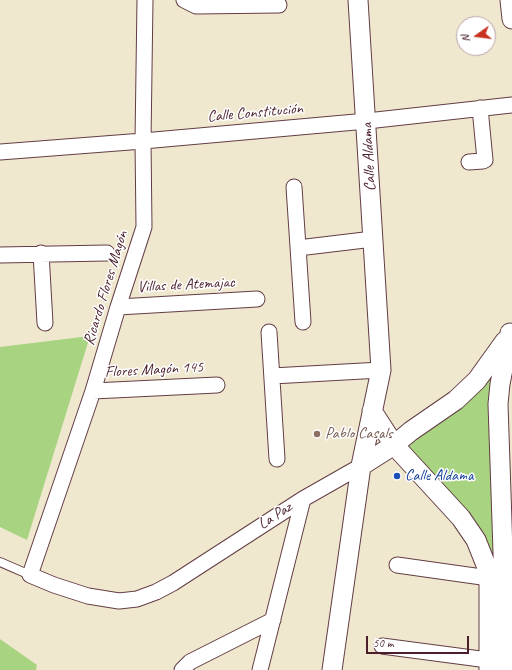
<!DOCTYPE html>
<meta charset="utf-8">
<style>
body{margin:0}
#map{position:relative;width:512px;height:670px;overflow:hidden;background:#efe8cf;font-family:Caveat,sans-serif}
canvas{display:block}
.north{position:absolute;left:456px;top:16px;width:40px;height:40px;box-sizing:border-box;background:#fff;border:1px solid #b7a5aa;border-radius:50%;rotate:256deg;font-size:11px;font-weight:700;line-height:16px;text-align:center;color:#4a1f2b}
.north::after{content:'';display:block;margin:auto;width:14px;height:18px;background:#c8321e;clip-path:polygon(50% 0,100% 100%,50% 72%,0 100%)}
.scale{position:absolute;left:366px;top:636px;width:103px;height:18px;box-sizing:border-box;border:2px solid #4a1f2b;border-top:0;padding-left:5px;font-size:12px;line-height:14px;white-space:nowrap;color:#4a1f2b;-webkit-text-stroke:3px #fff;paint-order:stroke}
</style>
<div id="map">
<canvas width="512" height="670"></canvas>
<div class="north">N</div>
<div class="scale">50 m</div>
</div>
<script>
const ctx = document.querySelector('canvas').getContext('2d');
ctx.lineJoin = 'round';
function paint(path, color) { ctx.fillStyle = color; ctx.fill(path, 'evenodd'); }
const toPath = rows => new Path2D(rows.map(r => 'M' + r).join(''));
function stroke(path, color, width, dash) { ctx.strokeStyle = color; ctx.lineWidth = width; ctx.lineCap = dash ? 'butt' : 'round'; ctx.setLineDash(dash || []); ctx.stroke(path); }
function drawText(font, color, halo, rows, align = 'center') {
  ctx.font = font + ' Caveat,sans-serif'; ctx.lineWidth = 3; ctx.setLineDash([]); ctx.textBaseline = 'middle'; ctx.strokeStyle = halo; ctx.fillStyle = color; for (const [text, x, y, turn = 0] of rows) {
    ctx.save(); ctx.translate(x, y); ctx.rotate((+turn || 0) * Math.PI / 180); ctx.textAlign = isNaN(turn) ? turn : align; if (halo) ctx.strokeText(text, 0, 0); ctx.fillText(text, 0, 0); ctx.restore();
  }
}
const green = toPath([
 [90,336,27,540,0,527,0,347],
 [502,359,505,648,484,540,406,448,440,419],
 [0,639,37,665,36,670,0,670]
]);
const service = toPath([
 [0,562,30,575]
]);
const minor = toPath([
 [145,0,143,141,144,227,118,307,93,391,30,575,54,585,88,596,119,601,137,599,156,592,173,583,303,499,361,466],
 [184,0,196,6,279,5],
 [0,152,143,141,367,121,512,105],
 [469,162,483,161,485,160,480,108],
 [294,187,303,322],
 [298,248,373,239],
 [41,253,45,323],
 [0,255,107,253],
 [118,307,257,299],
 [269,332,277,459],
 [272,376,381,370],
 [93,391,217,385],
 [397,565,489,578],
 [382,646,488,660,499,658],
 [182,670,190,662,273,620],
 [260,670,303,499]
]);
const tertiary = toPath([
 [510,0,512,19],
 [372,411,394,445,461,518,476,540,486,565,489,578,489,670],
 [361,466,394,445,411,431,456,400,477,380,505,341],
 [332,670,361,466,381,370,358,0],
 [507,670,498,404,500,384,510,333]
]);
const markers = [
 [317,434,4,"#8d6e63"],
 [397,476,4,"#1a4fb4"]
];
const streetNames = [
 ["Calle Constitución",255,113,-5],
 ["Calle Aldama",369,157,-93],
 ["Villas de Atemajac",186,285,-3],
 ["Ricardo Flores Magón",106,288,-73],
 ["Flores Magón 145",154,370,-3],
 ["La Paz",275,516,-33]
];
const educationNames = [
 ["Pablo Casals",325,434]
];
const transitNames = [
 ["Calle Aldama",405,476]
];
paint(green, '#a8d481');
stroke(service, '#633d44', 10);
stroke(minor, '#633d44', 17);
stroke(tertiary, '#633d44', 21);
stroke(service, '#fff', 8);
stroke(minor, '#fff', 15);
stroke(tertiary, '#fff', 19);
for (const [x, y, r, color] of markers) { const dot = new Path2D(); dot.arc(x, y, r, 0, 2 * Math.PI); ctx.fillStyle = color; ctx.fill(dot); stroke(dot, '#fff', 1.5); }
drawText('16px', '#4a1f2b', '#fff', streetNames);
drawText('16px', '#785e54', '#fff', educationNames, 'left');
drawText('16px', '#164399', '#fff', transitNames, 'left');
</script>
